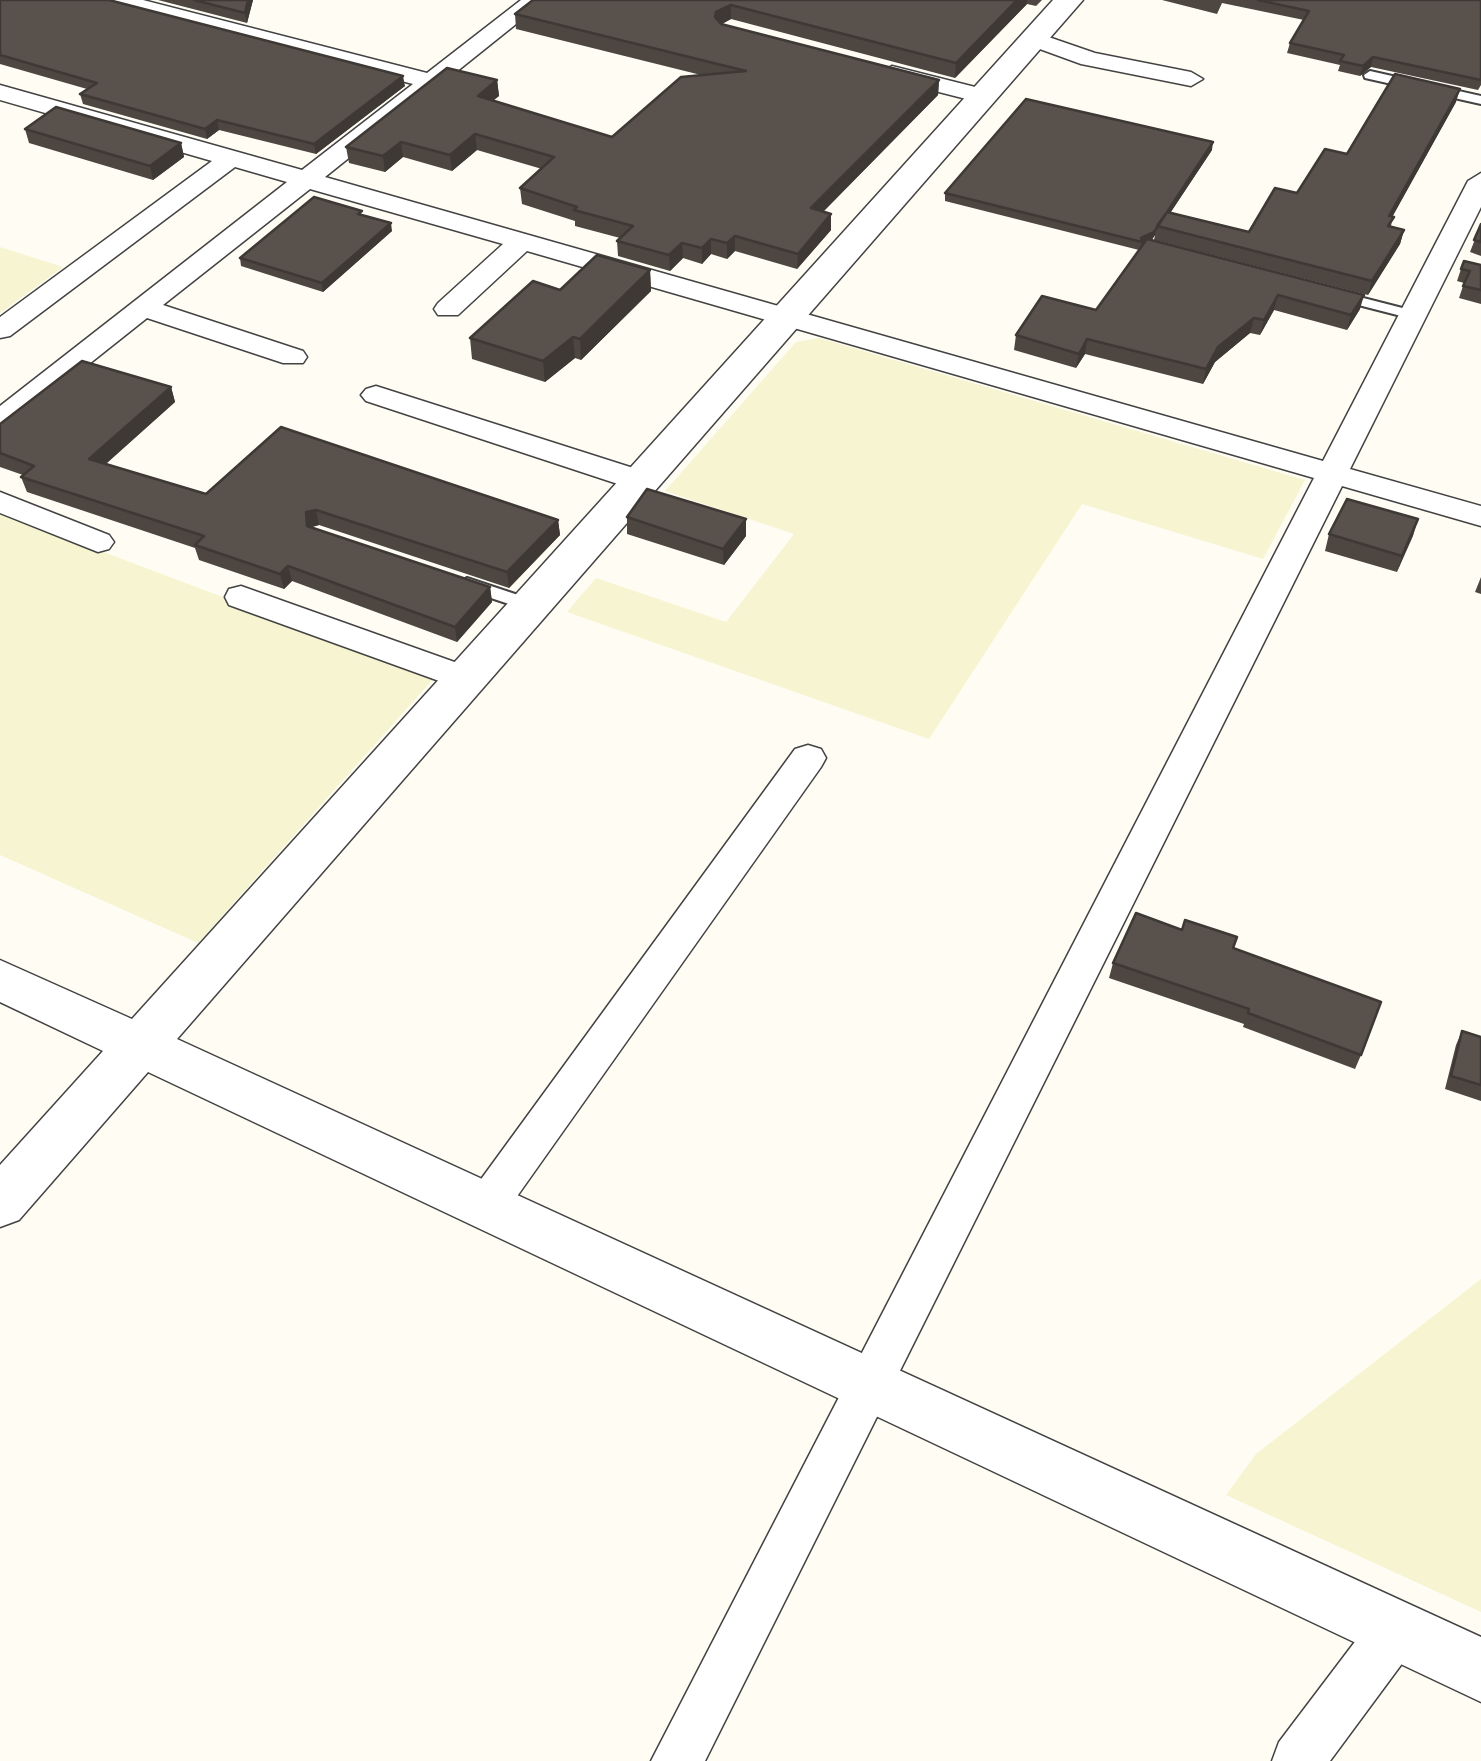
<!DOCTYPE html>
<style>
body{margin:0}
canvas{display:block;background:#fffdf3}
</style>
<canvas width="1481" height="1761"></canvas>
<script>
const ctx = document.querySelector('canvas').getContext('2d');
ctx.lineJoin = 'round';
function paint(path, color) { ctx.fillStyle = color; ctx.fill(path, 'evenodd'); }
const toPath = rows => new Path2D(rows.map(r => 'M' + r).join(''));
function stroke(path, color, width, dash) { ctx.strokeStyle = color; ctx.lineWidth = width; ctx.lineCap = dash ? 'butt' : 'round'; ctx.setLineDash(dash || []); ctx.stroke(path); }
const farmland = toPath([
 [0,247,63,267,0,313],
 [819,338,1305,480,1263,559,1082,504,929,739,567,612,596,578,726,622,794,534,665,491,796,342],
 [0,513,435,677,198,943,0,855],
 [1481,1279,1481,1612,1226,1495,1256,1454]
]);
const service = toPath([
 [1370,71,1481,96,1481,104,1365,78,1364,75,1370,71],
 [1336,291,1418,312,1420,315,1413,319,1331,298,1329,295,1336,291],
 [467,578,536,601,539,605,530,611,461,588,458,584,467,578]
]);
const minor = toPath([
 [105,0,143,0,427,73,521,0,546,0,325,177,1323,461,1468,181,1481,173,1481,207,1350,469,1481,506,1481,526,1342,486,705,1761,651,1761,1314,478,527,251,458,315,438,315,434,309,438,303,503,244,310,189,163,305,303,351,307,357,303,363,283,363,147,318,11,426,0,429,0,406,287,182,235,167,10,336,0,338,0,317,212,161,0,100,0,85,302,170,413,84,108,5,105,0],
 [1034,32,1095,53,1191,72,1203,79,1191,86,1081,64,1026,44,1022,39,1026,34,1034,32],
 [892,66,991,91,994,96,982,103,884,78,880,73,892,66],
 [376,386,652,474,656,481,652,488,630,488,366,401,361,395,366,389,376,386],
 [0,492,109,535,114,542,109,549,98,552,0,513,0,492],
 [241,586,477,670,482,678,477,686,465,690,453,686,229,605,225,597,229,589,241,586],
 [808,745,821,749,826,758,821,767,501,1219,486,1225,471,1219,464,1206,471,1193,795,749,808,745],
 [1397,1603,1415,1610,1422,1628,1415,1646,1330,1761,1272,1761,1279,1742,1379,1610,1397,1603]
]);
const tertiary = toPath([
 [1053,0,1083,0,177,1039,1481,1637,1481,1702,148,1072,19,1220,0,1227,0,1165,103,1051,0,1002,0,960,132,1019,1053,0]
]);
const wall = toPath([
 [0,0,405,86,316,154,219,130,207,139,83,104,80,94,87,89,0,64],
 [158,0,253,0,247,23],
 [533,0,1042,0,1036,6,1027,4,955,78,731,19,722,24,939,80,938,95,823,212,831,214,831,230,797,269,735,251,727,259,711,254,702,264,683,258,670,271,618,256,617,241,620,238,575,226,575,221,522,204,520,188,542,169,477,150,452,171,403,157,385,172,349,163,346,147,497,80,499,96,492,101,612,137,701,75,516,29,515,14],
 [1162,0,1481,0,1481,85,1478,90,1371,67,1360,76,1338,71,1340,65,1287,53,1290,43,1304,20,1222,3,1217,14],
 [1456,102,1392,217,1391,227,1404,230,1400,244,1368,295,1154,240,1155,235,1151,240,1360,309,1347,330,1274,310,1260,335,1250,333,1215,362,1203,384,1085,354,1076,368,1014,350,1016,335,1096,310,1139,250,945,201,945,193,1212,150,1170,213,1249,232,1347,154],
 [25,129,181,143,184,157,153,180,29,143],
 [362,215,392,231,323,292,241,266,240,258],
 [1481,224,1481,256,1470,252],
 [1481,265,1481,304,1459,298,1464,283,1457,281,1461,269],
 [650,270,651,291,581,360,575,358,545,382,472,359,470,338,560,290],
 [171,387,175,402,106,464,206,494,558,520,560,535,509,588,319,525,311,527,490,587,492,602,457,642,292,581,284,589,199,560,195,548,27,492,21,477,23,475,0,467,0,424],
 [627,517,746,519,746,536,724,565,627,534],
 [1418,519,1397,572,1325,551,1329,534],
 [1481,577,1481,594,1475,592],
 [1234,948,1361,1055,1355,1069,1243,1027,1244,1024,1109,978,1113,963],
 [1462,1031,1481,1037,1481,1101,1445,1089,1456,1045]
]);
const shadedWall = toPath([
 [248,0,253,0,247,23,245,13],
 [1017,0,1027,0,1027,4,955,78,956,63],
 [731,5,731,19,716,27,715,32,716,12],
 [1373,57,1371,67,1360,76,1363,66],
 [403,76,405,86,316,154,314,144],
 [497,80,499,96,479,112,478,96],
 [939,80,938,95,811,224,811,208],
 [1460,89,1456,102,1385,230,1389,216],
 [217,120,219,130,207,139,205,129],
 [475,134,477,150,452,171,450,155],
 [401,142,403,157,385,172,383,156],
 [1213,142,1212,150,1161,227,1157,226],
 [181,143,184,157,153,180,150,166],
 [831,214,831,230,797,269,798,254],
 [391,223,392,231,323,292,322,283],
 [1156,227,1155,235,1152,240,1142,245,1141,238],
 [1404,230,1400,244,1368,295,1372,281],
 [735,236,735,251,727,259,727,243],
 [711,239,711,254,702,264,702,248],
 [682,243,683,258,670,271,669,255],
 [650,270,651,291,581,360,580,339],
 [1278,295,1274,310,1260,335,1264,320],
 [1364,295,1360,309,1347,330,1351,315],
 [1254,318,1250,333,1215,362,1203,384,1206,369,1218,347],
 [573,337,575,358,545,382,543,361],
 [1087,339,1085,354,1076,368,1079,354],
 [171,387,175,402,94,474,89,459],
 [316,510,319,525,309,528,311,542,306,512],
 [746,519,746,536,724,565,723,549],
 [1418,519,1413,536,1397,572,1402,556],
 [558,520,560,535,509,588,507,572],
 [288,566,292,581,284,589,280,574],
 [490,587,492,602,457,642,455,627]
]);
const building = toPath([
 [0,0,109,0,403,76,314,144,217,120,205,129,80,94,97,83,0,55,0,0],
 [194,0,248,0,245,13,194,0],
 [533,0,1017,0,956,63,731,5,716,12,715,17,721,24,939,80,811,208,831,214,798,254,735,236,727,243,711,239,702,248,682,243,669,255,617,241,633,226,574,210,577,207,520,188,554,157,475,134,450,155,401,142,383,156,346,147,447,68,497,80,478,96,612,137,681,77,746,71,515,14,533,0],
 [1258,0,1481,0,1481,80,1373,57,1363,66,1340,61,1344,55,1290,43,1309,11,1258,0],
 [1395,74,1460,89,1389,216,1394,217,1388,226,1404,230,1372,281,1157,226,1167,212,1249,232,1275,188,1297,193,1325,149,1347,154,1395,74],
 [1026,99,1213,142,1154,232,1141,238,1142,242,945,193,1026,99],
 [56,107,181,143,150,166,25,129,56,107],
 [314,197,362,211,358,214,391,223,322,283,240,258,314,197],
 [1481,224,1481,242,1474,240,1481,224],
 [1147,239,1364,295,1351,315,1278,295,1264,320,1254,318,1218,347,1206,369,1087,339,1079,354,1016,335,1042,296,1096,310,1147,239],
 [597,255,650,270,580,339,573,337,543,361,470,338,533,281,560,290,597,255],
 [1464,261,1481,265,1481,290,1463,286,1470,271,1461,269,1464,261],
 [82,361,171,387,89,459,206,494,281,427,558,520,507,572,316,510,306,512,307,526,490,587,455,627,288,566,280,574,195,545,204,536,21,477,34,466,0,453,0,424,82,361],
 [647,489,746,519,723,549,627,517,647,489],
 [1347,499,1418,519,1402,556,1329,534,1347,499],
 [1136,913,1182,930,1185,920,1237,937,1233,948,1381,1002,1361,1055,1248,1013,1249,1009,1113,963,1136,913],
 [1462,1031,1481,1037,1481,1085,1451,1076,1462,1031]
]);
paint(farmland, '#f6f4d1');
stroke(service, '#434343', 4);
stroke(minor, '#434343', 3);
stroke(tertiary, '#434343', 3);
paint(service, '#fff');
paint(minor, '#fff');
paint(tertiary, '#fff');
paint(wall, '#4d4641');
paint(shadedWall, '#3e3935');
paint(building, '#59514c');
stroke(building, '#3e3935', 2.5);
</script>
